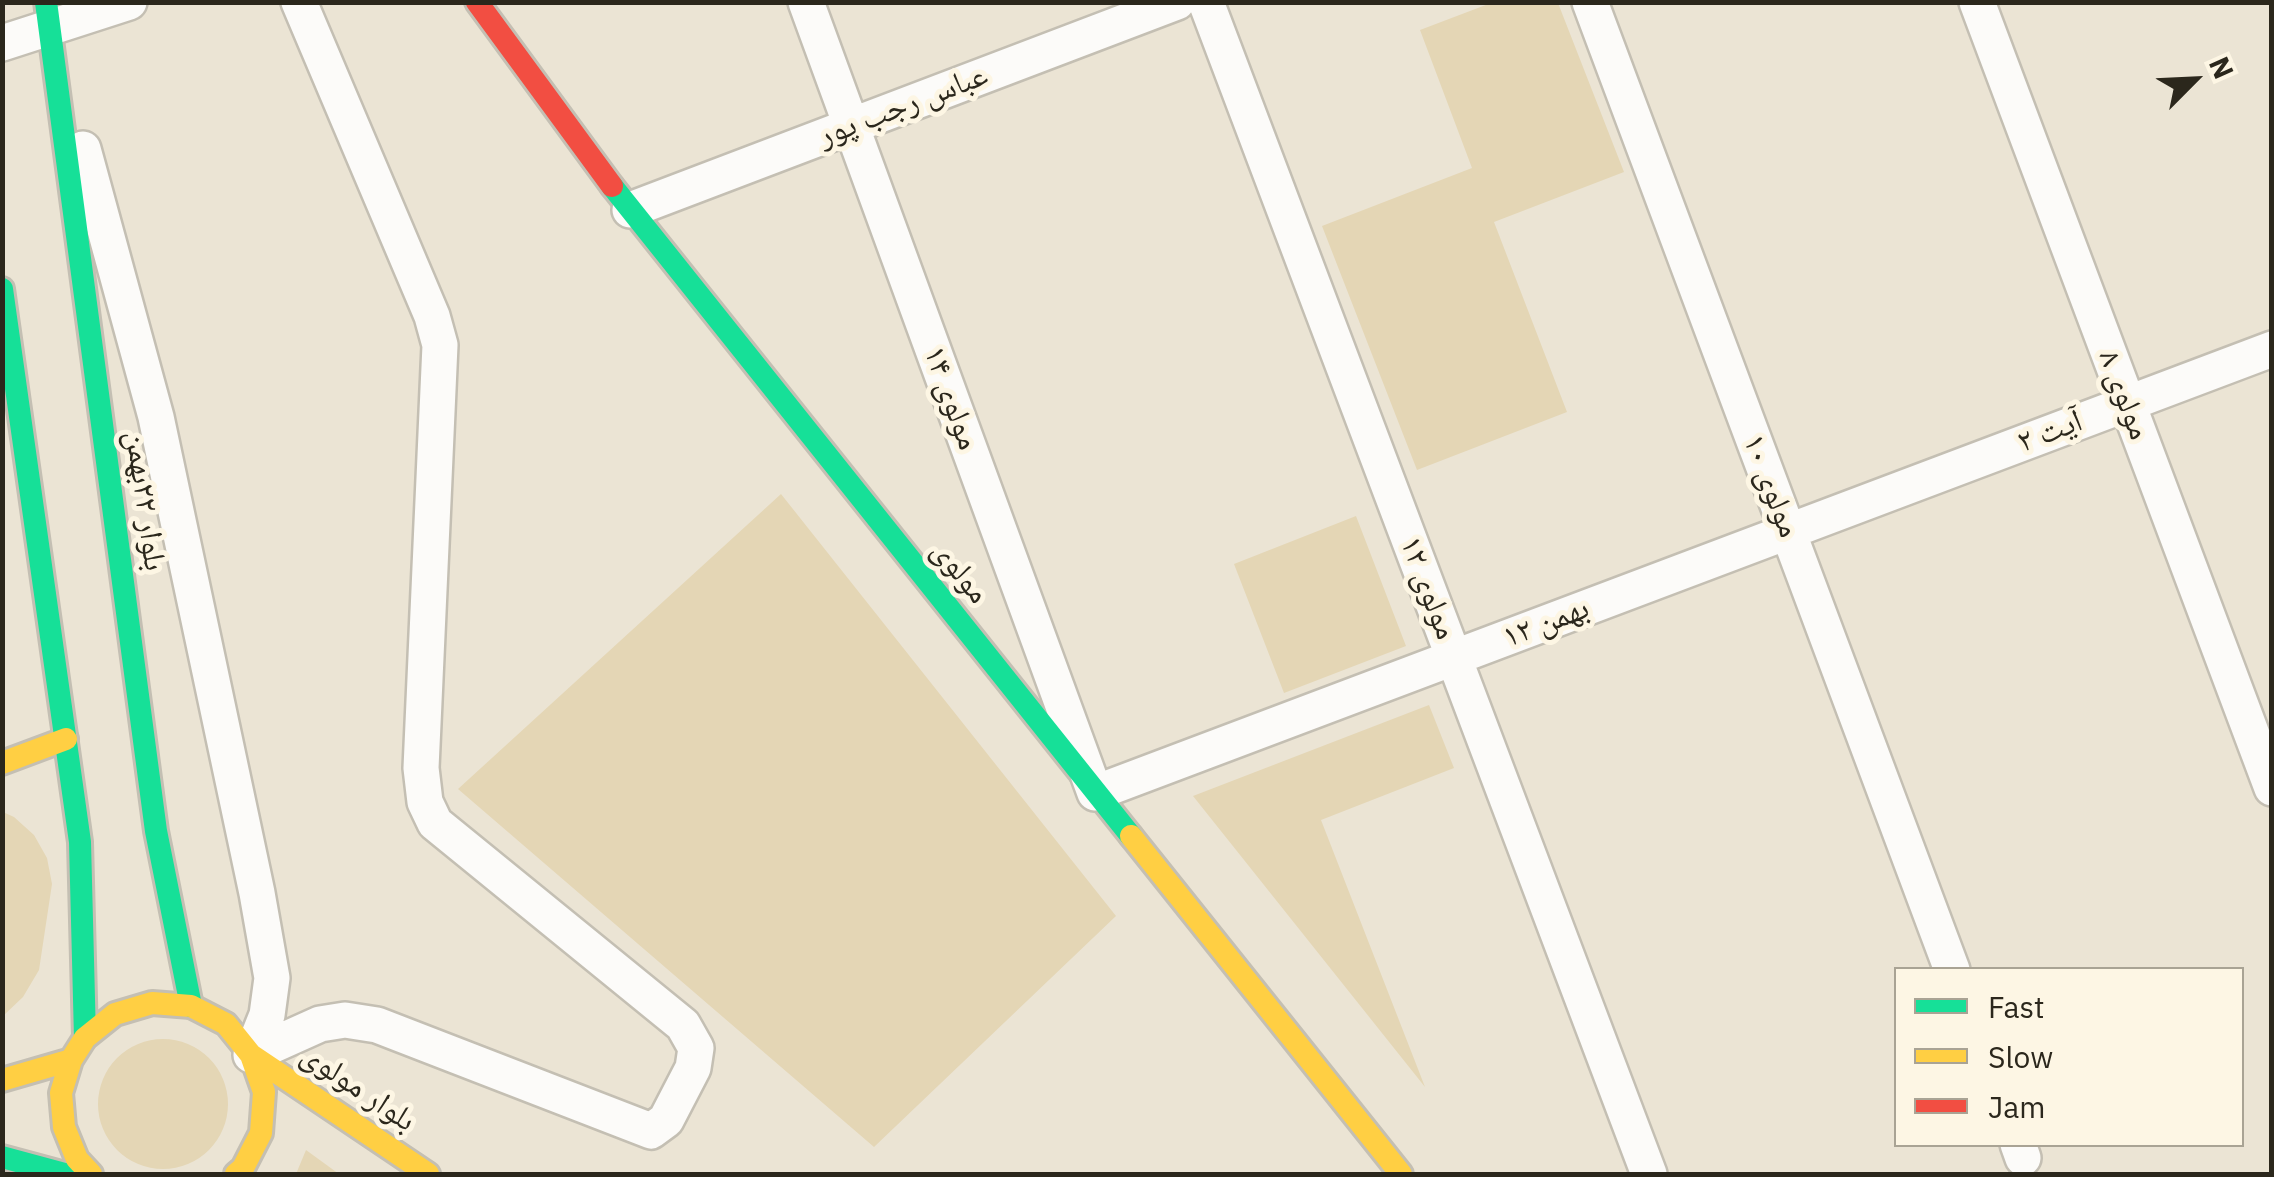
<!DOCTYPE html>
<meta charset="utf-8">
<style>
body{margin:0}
#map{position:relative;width:2274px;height:1177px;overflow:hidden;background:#ebe4d4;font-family:"IBM Plex Sans",sans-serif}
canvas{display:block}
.frame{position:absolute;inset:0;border:5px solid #2b271c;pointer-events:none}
.legend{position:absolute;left:1894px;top:967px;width:350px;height:180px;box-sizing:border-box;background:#fdf6e4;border:2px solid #a9a394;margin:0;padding:12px 18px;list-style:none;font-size:30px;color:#2b271c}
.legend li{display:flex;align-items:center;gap:20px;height:50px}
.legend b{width:50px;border:2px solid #a9a394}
.north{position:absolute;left:2144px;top:30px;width:100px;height:100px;-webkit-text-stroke:8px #fdf6e4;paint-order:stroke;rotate:66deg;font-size:28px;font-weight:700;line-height:40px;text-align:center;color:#2b271c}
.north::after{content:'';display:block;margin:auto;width:35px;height:45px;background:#2b271c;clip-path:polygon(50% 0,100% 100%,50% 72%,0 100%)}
</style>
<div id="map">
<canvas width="2274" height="1177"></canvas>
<div class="frame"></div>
<ul class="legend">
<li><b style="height:12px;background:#16e098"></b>Fast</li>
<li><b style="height:12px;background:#ffcf43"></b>Slow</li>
<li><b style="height:12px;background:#f24e42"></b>Jam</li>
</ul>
<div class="north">N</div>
</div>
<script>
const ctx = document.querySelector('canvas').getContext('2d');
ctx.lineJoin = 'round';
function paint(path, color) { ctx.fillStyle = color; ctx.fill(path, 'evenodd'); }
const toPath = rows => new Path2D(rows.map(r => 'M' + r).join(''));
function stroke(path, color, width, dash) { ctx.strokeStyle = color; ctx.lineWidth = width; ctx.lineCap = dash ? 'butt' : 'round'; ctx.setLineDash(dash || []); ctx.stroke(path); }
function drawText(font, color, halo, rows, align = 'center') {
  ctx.font = font + ' "IBM Plex Sans","Noto Naskh Arabic",sans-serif'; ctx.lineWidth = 10; ctx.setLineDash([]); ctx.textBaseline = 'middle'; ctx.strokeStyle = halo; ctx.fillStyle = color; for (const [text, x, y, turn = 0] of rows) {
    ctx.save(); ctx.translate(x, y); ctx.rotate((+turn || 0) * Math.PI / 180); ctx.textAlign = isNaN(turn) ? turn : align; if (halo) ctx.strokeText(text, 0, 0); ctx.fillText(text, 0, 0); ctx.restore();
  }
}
const green = toPath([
 [1491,3,1558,3,1624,172,1494,222,1567,412,1417,470,1322,226,1472,168,1420,30],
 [781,494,1116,916,874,1147,458,789],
 [1356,516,1406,646,1284,693,1234,564],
 [1429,705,1454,768,1321,820,1425,1087,1193,796],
 [3,812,14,817,34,835,47,858,52,884,39,970,23,997,3,1016],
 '98 1104a65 65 0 1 1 130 0a65 65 0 1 1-130 0Z',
 [306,1150,339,1174,296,1174]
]);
const street = toPath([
 [806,2,1095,793,2272,349],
 [1206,2,1649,1174],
 [1590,2,1952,970],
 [1977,2,2272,788],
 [2,43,129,2],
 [83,149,156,417,257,893,272,978,267,1015,251,1055],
 [630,210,1177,2],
 [251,1055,320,1024,345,1020,377,1025,651,1131,666,1120,693,1068,696,1048,683,1025,435,823,425,802,421,768,440,345,432,316,299,2],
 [2018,1144,2023,1158]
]);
const fast = toPath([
 [46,2,156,831,191,1006],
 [612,186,1131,836],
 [2,289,80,842,85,1038],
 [2,1157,65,1174]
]);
const slow = toPath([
 [2,763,66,739],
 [1131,836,1401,1174],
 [251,1055,428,1174],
 [2,1080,71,1060],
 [91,1174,77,1159,64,1127,61,1093,71,1060,85,1038,115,1014,152,1003,191,1006,226,1024,251,1055,264,1092,261,1133,243,1168,236,1174]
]);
const jam = toPath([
 [477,2,612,186]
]);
const streetNames = [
 ["عباس رجب پور",903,106,-21],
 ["مولوی ۸",2124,395,69],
 ["مولوی ۱۴",951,398,70],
 ["آیت ۲",2050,432,-21],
 ["مولوی ۱۰",1771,486,69],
 ["بلوار ۲۲بهمن",145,501,82],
 ["مولوی",960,572,51],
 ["مولوی ۱۲",1428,588,69],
 ["بهمن ۱۲",1546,623,-21],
 ["بلوار مولوی",358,1088,34]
];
paint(green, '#e4d6b5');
stroke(street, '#c4bfb3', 40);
stroke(fast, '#c4bfb3', 28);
stroke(slow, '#c4bfb3', 28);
stroke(jam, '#c4bfb3', 28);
stroke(street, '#fcfbf9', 35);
stroke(fast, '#16e098', 22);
stroke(slow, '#ffcf43', 22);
stroke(jam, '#f24e42', 22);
drawText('32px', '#2b271c', '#fdf6e4', streetNames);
</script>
